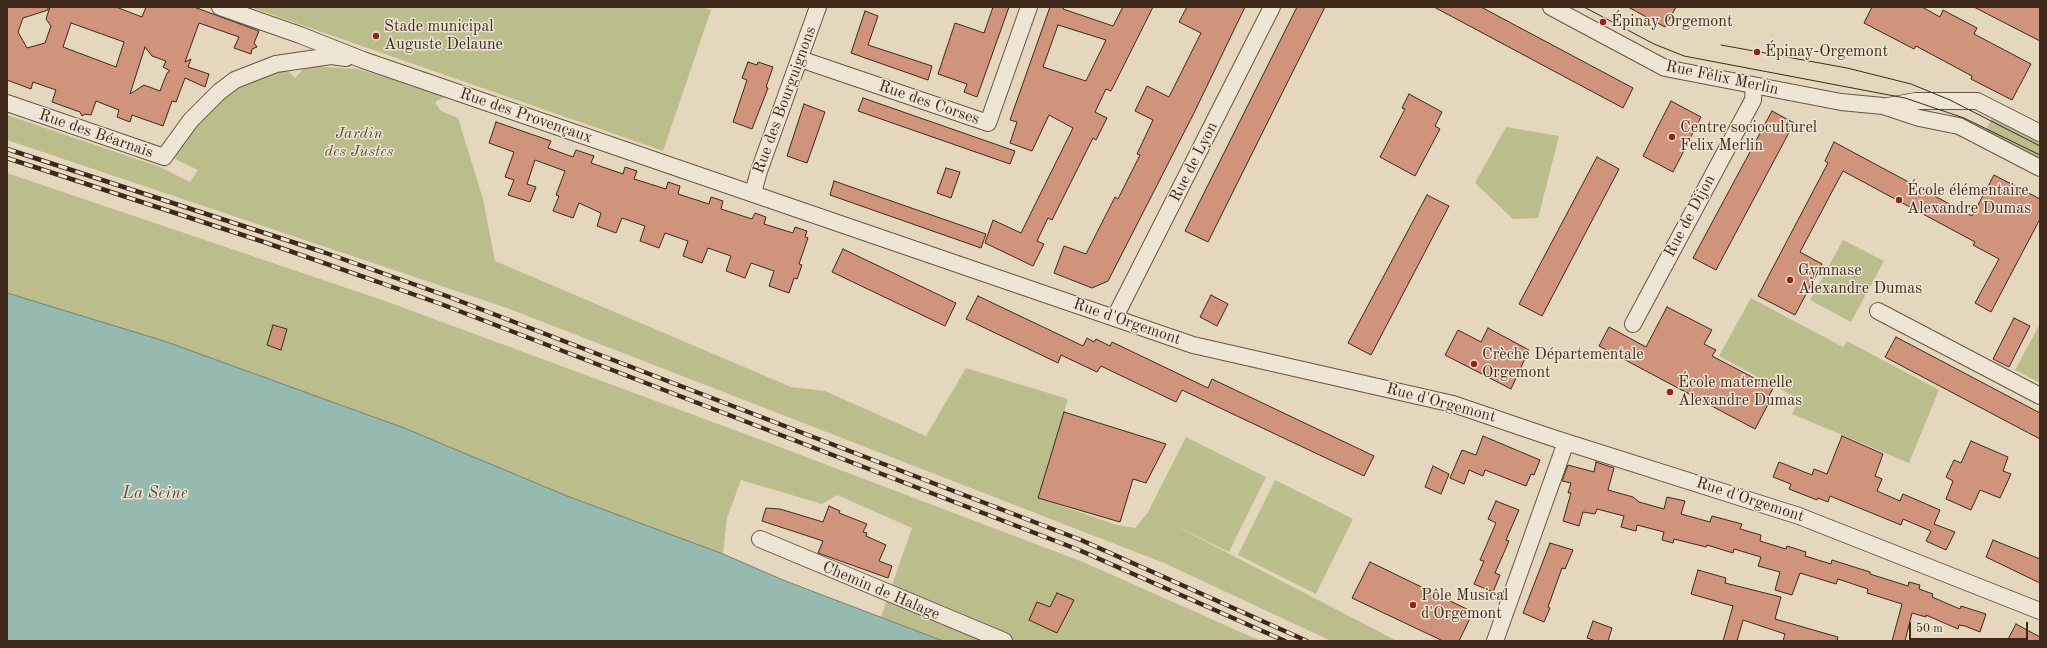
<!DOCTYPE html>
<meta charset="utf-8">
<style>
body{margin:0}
#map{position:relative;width:2047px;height:648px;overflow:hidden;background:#e5d7bd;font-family:"Old Standard TT",serif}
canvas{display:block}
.frame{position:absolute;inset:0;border:8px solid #3e281a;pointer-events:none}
.scale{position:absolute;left:1909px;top:622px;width:119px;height:18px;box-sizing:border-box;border:2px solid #3e281a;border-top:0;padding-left:5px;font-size:12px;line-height:14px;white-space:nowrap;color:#3e281a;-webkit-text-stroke:3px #eee5d4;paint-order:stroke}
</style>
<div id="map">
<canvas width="2047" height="648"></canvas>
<div class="frame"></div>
<div class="scale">50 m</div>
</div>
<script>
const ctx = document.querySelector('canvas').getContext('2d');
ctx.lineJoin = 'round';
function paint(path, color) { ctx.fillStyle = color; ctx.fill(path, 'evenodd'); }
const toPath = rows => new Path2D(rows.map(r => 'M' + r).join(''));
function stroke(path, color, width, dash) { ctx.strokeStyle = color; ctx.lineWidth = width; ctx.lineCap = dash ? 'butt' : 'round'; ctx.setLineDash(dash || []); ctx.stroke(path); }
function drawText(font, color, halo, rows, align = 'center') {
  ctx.font = font + ' "Old Standard TT",serif'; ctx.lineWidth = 3; ctx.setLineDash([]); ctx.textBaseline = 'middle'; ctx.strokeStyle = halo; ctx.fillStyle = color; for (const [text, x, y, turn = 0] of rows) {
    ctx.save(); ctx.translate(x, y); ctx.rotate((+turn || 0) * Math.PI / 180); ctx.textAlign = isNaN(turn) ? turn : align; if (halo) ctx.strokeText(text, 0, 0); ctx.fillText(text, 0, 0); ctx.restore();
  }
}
const green = toPath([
 [250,7,703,7,711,10,663,151],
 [283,66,295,78,306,66,357,69,382,76,444,97,435,102,441,111,458,118,483,199,495,261,791,387,825,391,926,436,966,368,1068,399,1038,498,1117,525,1135,528,1148,512,1186,437,1266,477,1229,552,1168,522,1397,641,1331,641,1164,563,507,308,7,140,7,115,160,167,190,182,198,170,169,156,186,132,234,86],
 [1992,118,2040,142,2040,159,1985,131],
 [1506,127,1559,136,1538,218,1513,219,1475,183],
 [7,173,388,302,756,438,1083,562,1261,641,943,641,881,617,912,528,837,495,822,504,741,480,727,518,723,554,567,496,404,428,164,341,7,293],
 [1843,240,1884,261,1851,322,1810,300],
 [1751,298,1843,347,1847,341,1939,390,1909,463,1792,414,1799,399,1719,356],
 [2040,324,2040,383,2015,370],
 [1275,480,1353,519,1316,594,1238,555]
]);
const water = toPath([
 [7,293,164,341,404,428,567,496,723,554,783,580,943,641,7,641,7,293]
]);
const building = toPath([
 [7,7,48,7,48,10,23,18,18,32,27,48,45,43,51,26,46,19,50,7,116,7,142,17,146,7,194,7,259,31,254,43,257,47,252,49,251,54,234,48,239,37,199,23,185,62,191,59,188,67,209,74,205,87,185,78,176,102,172,101,163,126,132,115,130,122,117,117,119,110,96,101,91,115,85,114,82,116,80,112,52,102,56,90,33,82,31,89,7,80,7,7],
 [71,23,124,42,116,67,63,47,71,23],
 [145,47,152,56,166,61,163,67,170,71,167,73,160,91,144,85,130,94,145,47],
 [993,7,1009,7,977,97,964,92,967,84,938,74,955,23,984,33,993,7],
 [1050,7,1064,7,1063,9,1113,26,1123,7,1153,7,1111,91,1106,89,1095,112,1107,118,1096,140,1093,138,1052,220,1048,218,1037,241,1044,244,1033,266,985,243,993,220,1021,233,1073,128,1049,115,1032,151,1010,143,1017,122,1010,120,1050,7],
 [1058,25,1106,40,1086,81,1043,67,1058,25],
 [1187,7,1245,7,1194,113,1108,281,1092,288,1054,273,1064,246,1086,254,1115,197,1118,199,1140,155,1137,154,1153,120,1135,111,1147,86,1169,97,1201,33,1179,22,1187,7],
 [1297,7,1325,7,1208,242,1185,231,1297,7],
 [1434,7,1481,7,1633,88,1623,108,1434,7],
 [1628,7,1676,7,1665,27,1628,7],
 [1872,7,1922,7,1940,17,1943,10,1977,28,1974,34,2031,64,2012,100,1971,79,1972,76,1916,46,1914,49,1864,23,1872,7],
 [1974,7,2040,7,2040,41,2001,21,1974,7],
 [865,11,878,16,868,45,932,66,928,80,851,53,865,11],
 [748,62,757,65,758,62,773,67,766,87,768,88,752,129,733,122,747,80,742,78,748,62],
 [1409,94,1442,112,1435,126,1440,129,1415,176,1380,157,1405,109,1402,108,1409,94],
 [863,98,1015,151,1010,164,858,111,863,98],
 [1671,101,1701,117,1673,172,1643,156,1671,101],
 [804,104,825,112,807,163,787,156,804,104],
 [1772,111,1794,123,1716,270,1693,258,1772,111],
 [496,122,551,141,548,148,573,157,576,150,594,156,591,163,623,174,625,167,637,171,634,179,666,189,668,182,680,186,678,194,709,204,711,197,723,201,721,209,752,219,755,213,766,217,764,224,793,233,795,227,807,231,805,237,808,238,799,264,802,265,797,279,794,278,789,293,769,286,774,271,751,263,745,278,726,271,731,256,708,248,702,263,683,256,688,241,665,233,659,248,640,241,645,226,622,218,616,233,597,226,601,213,579,203,573,218,553,211,559,196,556,195,565,171,535,160,527,184,536,187,530,202,508,195,514,180,505,177,514,152,489,143,496,122],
 [1834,142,1972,216,1994,175,2040,199,2040,219,1991,312,1975,303,1999,259,1973,245,1975,242,1843,171,1800,252,1822,264,1795,315,1758,296,1828,163,1825,161,1834,142],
 [1597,157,1619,169,1542,316,1519,304,1597,157],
 [946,168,960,172,951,198,937,193,946,168],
 [834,181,986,234,981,248,830,195,834,181],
 [1427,195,1449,206,1371,355,1348,343,1427,195],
 [843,249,956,303,945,326,832,272,843,249],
 [1211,295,1228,304,1217,326,1200,317,1211,295],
 [978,296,1083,346,1087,338,1094,342,1096,339,1110,346,1112,342,1208,388,1212,379,1374,456,1364,476,1182,390,1176,402,1101,366,1097,372,1061,355,1058,363,966,319,978,296],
 [1667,307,1712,330,1704,344,1716,350,1712,356,1773,388,1769,396,1772,397,1755,429,1599,346,1609,327,1646,347,1667,307],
 [2014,318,2030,326,2009,367,1993,359,2014,318],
 [273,325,287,329,281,350,267,345,273,325],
 [1488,328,1529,350,1511,389,1445,355,1458,330,1481,342,1488,328],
 [1896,337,2040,413,2040,439,1885,357,1896,337],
 [1064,412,1166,444,1146,483,1133,479,1120,522,1038,498,1064,412],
 [1483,436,1540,460,1534,475,1531,474,1526,486,1485,470,1483,476,1469,470,1464,484,1450,478,1462,450,1476,455,1483,436],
 [1842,436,1883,454,1875,476,1882,479,1877,491,1900,501,1903,494,1940,510,1934,524,1955,532,1946,550,1926,541,1931,531,1903,519,1901,525,1830,496,1828,502,1818,498,1817,500,1789,489,1791,484,1773,477,1779,462,1812,475,1814,469,1827,474,1842,436],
 [1971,441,2008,457,2003,471,2011,474,2000,498,1980,490,1971,510,1946,499,1953,481,1946,477,1954,460,1961,463,1971,441],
 [1596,462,1614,468,1608,490,1633,497,1639,502,1664,509,1667,497,1685,501,1681,514,1710,522,1712,516,1742,524,1740,529,1761,535,1760,541,1786,549,1787,546,1806,552,1805,556,1831,564,1832,560,1870,572,1870,574,1908,586,1909,582,1920,585,1919,589,1933,594,1932,597,1960,609,1961,606,1986,614,1980,632,1965,626,1959,625,1958,629,1926,615,1926,617,1912,613,1905,641,1892,641,1902,604,1867,593,1868,589,1838,579,1836,584,1800,573,1792,595,1775,590,1780,572,1758,566,1761,557,1734,549,1733,553,1707,545,1706,547,1674,539,1673,543,1662,540,1664,532,1637,525,1636,531,1621,527,1624,516,1597,509,1595,514,1583,512,1579,526,1563,521,1571,493,1568,493,1571,483,1562,481,1568,465,1594,472,1596,462],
 [1433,466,1449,474,1441,494,1425,487,1433,466],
 [1496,501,1519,510,1506,540,1509,541,1495,573,1500,575,1493,592,1474,584,1484,561,1480,560,1496,523,1488,519,1496,501],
 [829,506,840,511,839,513,867,524,863,532,867,533,866,536,886,545,879,561,892,566,888,578,818,553,823,541,762,521,766,508,780,509,823,522,829,506],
 [1993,540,2040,559,2040,583,1986,557,1993,540],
 [1550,543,1573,550,1565,569,1562,568,1548,607,1550,608,1544,622,1523,613,1550,543],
 [1370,562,1473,612,1459,641,1443,641,1352,598,1370,562],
 [1698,570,1726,578,1725,583,1781,597,1775,619,1838,637,1837,641,1783,641,1785,634,1743,620,1737,641,1723,641,1733,606,1691,594,1698,570],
 [1057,593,1074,600,1057,633,1029,620,1037,602,1050,607,1057,593],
 [1593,621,1612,628,1608,641,1596,641,1587,638,1593,621],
 [2016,624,2040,637,2040,641,2007,641,2016,624]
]);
const minor = toPath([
 [220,7,300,35,363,60,1193,345,1453,404,1553,438,1799,516,2040,611],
 [1551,7,1665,68,1841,102,1883,106,1919,118,1959,126,2040,168],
 [800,59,988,123,1029,7],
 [7,103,164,157,191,120,219,92,235,80,276,64,331,56,346,58],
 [1888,106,1916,101,1977,101,2040,133],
 [753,193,759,171,818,7],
 [1878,311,2040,396],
 [1115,317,1272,7],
 [1633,324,1753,100,1754,86],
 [760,539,1004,641],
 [1495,641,1566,442]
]);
const tram = toPath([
 [1584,7,1654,44,1684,56,1905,98,1964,118,2040,155],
 [1721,45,1847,68,1911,84,1950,100,2040,146]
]);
const rail = toPath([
 [7,149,323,252,444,295,1081,540,1307,641],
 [7,158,264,242,441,304,1079,550,1285,641]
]);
const markers = [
 [1603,22,4,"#8f2418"],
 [376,36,4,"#8f2418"],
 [1757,52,4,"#8f2418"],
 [1672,137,4,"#8f2418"],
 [1899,200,4,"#8f2418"],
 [1790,280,4,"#8f2418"],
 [1474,364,4,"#8f2418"],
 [1670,392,4,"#8f2418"],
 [1413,605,4,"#8f2418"]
];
const poiNames = [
 ["Épinay Orgemont",1611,22],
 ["Stade municipal",384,27],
 ["Auguste Delaune",384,45],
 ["Épinay-Orgemont",1765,52],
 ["Centre socioculturel",1680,128],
 ["Felix Merlin",1680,146],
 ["École élémentaire",1907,191],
 ["Alexandre Dumas",1907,209],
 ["Gymnase",1798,271],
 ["Alexandre Dumas",1798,289],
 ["Crèche Départementale",1482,355],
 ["Orgemont",1482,373],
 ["École maternelle",1678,383],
 ["Alexandre Dumas",1678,401],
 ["Pôle Musical",1421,596],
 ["d'Orgemont",1421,614]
];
const streetNames = [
 ["Rue Félix Merlin",1722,78,12],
 ["Rue des Bourguignons",785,100,-70],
 ["Rue des Corses",929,103,19],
 ["Rue des Provençaux",526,116,19],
 ["Rue des Béarnais",96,134,19],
 ["Rue de Lyon",1194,162,-63],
 ["Rue de Dijon",1690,216,-62],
 ["Rue d'Orgemont",1127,322,19],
 ["Rue d'Orgemont",1441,403,15],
 ["Rue d'Orgemont",1750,500,18],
 ["Chemin de Halage",881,591,23]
];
const parkNames = [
 ["Jardin",359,134],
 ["des Justes",359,152]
];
const waterNames = [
 ["La Seine",155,494]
];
paint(green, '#bbbd8d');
paint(water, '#96bab0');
stroke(water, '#738074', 1);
paint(building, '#d0937c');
stroke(building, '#3e281a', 1);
stroke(minor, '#685443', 18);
stroke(minor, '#eee5d4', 16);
stroke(tram, '#3e281a', 1);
stroke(rail, '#3e281a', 4.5);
stroke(rail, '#eee5d4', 3, [9]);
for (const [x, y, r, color] of markers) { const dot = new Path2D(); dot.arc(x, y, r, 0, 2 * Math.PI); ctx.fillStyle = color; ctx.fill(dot); stroke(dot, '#eee5d4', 1.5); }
drawText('16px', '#3e281a', '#eee5d4', poiNames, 'left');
drawText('16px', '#3e281a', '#eee5d4', streetNames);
drawText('italic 16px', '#5d4d37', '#eee5d4', parkNames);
drawText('italic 17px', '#544c40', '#eee5d4', waterNames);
</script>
